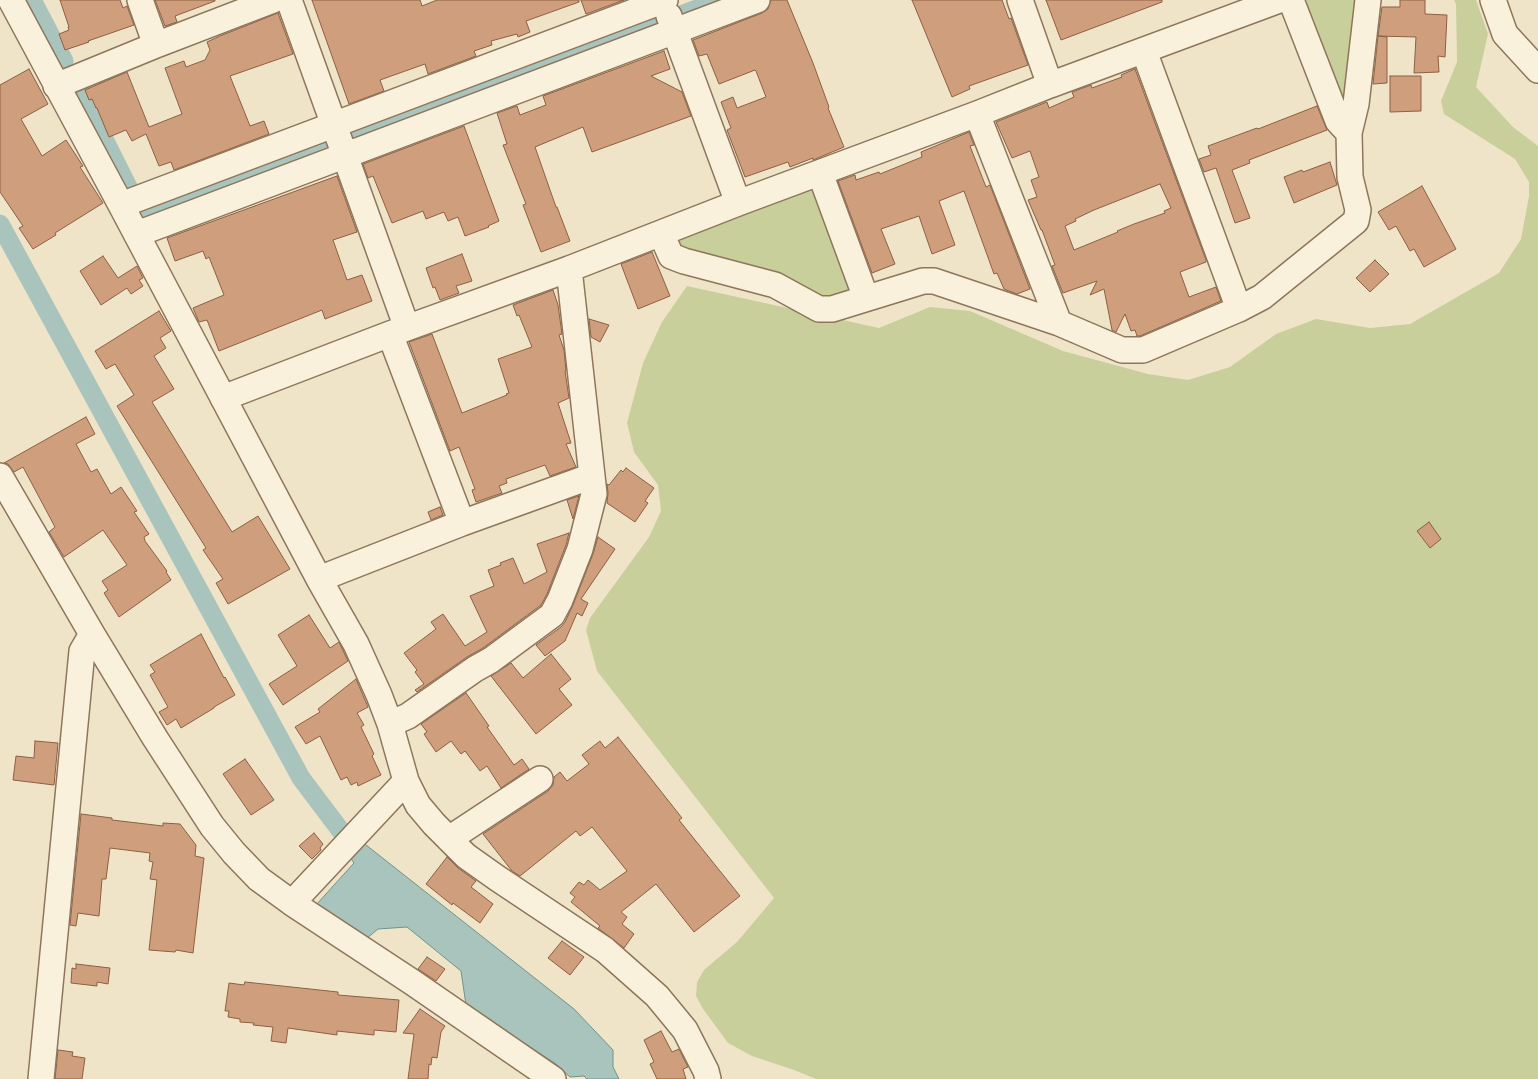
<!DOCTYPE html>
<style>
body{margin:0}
canvas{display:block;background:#f0e4c8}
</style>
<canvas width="1538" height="1079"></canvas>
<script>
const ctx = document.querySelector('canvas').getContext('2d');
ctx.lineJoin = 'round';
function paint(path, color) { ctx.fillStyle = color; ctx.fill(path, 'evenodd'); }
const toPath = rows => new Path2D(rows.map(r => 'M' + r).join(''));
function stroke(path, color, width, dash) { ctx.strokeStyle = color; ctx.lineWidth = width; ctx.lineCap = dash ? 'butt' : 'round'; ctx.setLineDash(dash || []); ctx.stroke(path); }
const green = toPath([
 [1306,0,1362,0,1350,107,1339,107,1303,1],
 [1454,0,1476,0,1488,34,1476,87,1513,127,1538,146,1538,1079,816,1079,794,1070,752,1056,728,1043,703,1009,696,996,697,982,704,970,737,942,774,898,597,671,586,630,590,618,649,537,661,511,658,485,634,452,627,423,643,363,662,322,687,286,879,328,930,307,970,311,1063,351,1148,374,1188,380,1230,367,1276,334,1316,319,1370,328,1410,324,1499,273,1521,239,1529,196,1529,182,1515,159,1444,114,1441,101,1457,62,1456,4],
 [810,190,815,191,854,290,824,301,679,249,674,245,679,240]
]);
const water = toPath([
 [361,841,574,1009,613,1050,613,1067,619,1079,587,1079,584,1076,570,1077,556,1064,466,1005,461,971,407,927,378,929,366,939,316,905,354,863,348,854,361,841]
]);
const canal = toPath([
 [32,0,64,61],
 [79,89,128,187,146,214,721,0],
 [0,224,301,778,356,851]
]);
const building = toPath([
 [60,0,120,0,123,8,127,6,134,25,88,41,89,42,65,50,59,34,69,30,68,27,69,27,60,0],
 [155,0,215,0,215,1,175,16,177,22,165,26,155,0],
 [312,0,420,0,422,6,437,0,579,0,579,2,526,21,530,32,518,37,517,34,491,41,492,45,474,51,476,56,428,74,425,64,380,80,384,91,349,104,312,0],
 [581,0,624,0,586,14,581,0],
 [771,0,787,0,813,63,829,107,828,108,844,147,813,160,813,158,790,167,788,162,745,177,727,130,731,128,721,102,733,97,737,108,766,97,756,71,755,70,719,84,707,54,699,56,693,40,762,13,768,9,771,0],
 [912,0,1002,0,1009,19,1011,18,1028,65,969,86,970,89,952,97,912,0],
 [1046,0,1162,0,1162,2,1061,40,1046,0],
 [1400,0,1425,0,1425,14,1447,15,1445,57,1438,56,1439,72,1414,73,1416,37,1378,36,1382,7,1400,7,1400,0],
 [278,13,293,54,230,76,250,126,264,121,269,134,174,170,171,162,159,166,146,134,132,141,126,130,109,137,97,108,96,108,92,99,89,100,85,90,127,72,149,127,182,114,165,68,184,61,186,67,205,60,210,50,207,42,220,36,278,13],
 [1378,36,1387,37,1387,83,1373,84,1378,36],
 [664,51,670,69,651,76,682,92,691,116,592,152,583,127,535,147,556,207,557,207,570,241,541,252,523,205,526,204,503,145,507,144,497,113,517,106,520,115,546,105,543,96,664,51],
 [29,69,48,104,21,119,42,156,66,140,83,166,80,167,103,203,55,233,56,235,33,249,19,228,23,226,0,192,0,85,29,69],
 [1135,69,1206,260,1206,262,1180,272,1189,297,1216,287,1221,301,1140,336,1137,336,1135,330,1131,331,1125,314,1116,332,1112,330,1104,289,1090,295,1097,281,1063,293,1052,266,1055,265,1042,230,1041,230,1028,200,1037,197,1031,180,1039,177,1030,151,1012,158,996,122,1047,102,1049,108,1074,97,1072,92,1091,85,1092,88,1122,77,1121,75,1135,69],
 [1160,184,1171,208,1164,211,1165,213,1134,224,1117,231,1118,232,1074,250,1065,226,1076,221,1075,219,1094,210,1160,184],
 [1390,76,1421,76,1421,111,1390,112,1390,76],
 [1317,106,1327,130,1249,160,1250,163,1232,170,1250,218,1235,223,1216,168,1204,172,1199,159,1211,155,1208,146,1257,128,1258,129,1317,106],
 [464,126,499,221,488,226,489,227,465,236,458,217,448,221,444,212,426,219,423,211,392,223,373,176,368,178,363,164,464,126],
 [969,132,974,145,970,146,986,187,990,185,1030,289,1017,294,1004,289,997,273,994,274,964,191,939,201,955,245,932,254,919,216,881,229,895,264,872,273,838,181,855,175,856,180,879,172,880,174,922,157,921,152,969,132],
 [1330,162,1337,185,1294,203,1284,177,1302,170,1303,172,1330,162],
 [337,176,357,232,333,240,347,280,362,275,372,301,325,319,322,310,219,351,207,320,199,322,193,308,224,295,209,257,206,259,203,251,175,261,167,238,337,176],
 [1422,186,1456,249,1424,267,1414,249,1410,251,1396,226,1389,230,1378,212,1422,186],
 [652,252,670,296,638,309,621,264,652,252],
 [462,254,472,281,456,286,459,293,440,300,435,287,433,288,426,268,462,254],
 [103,256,118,278,137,266,143,278,139,280,143,286,131,294,127,288,101,305,80,271,103,256],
 [1375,260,1389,274,1370,292,1356,278,1375,260],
 [553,290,558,305,562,334,559,335,564,350,566,371,565,371,569,398,558,403,571,443,566,444,576,467,550,476,545,465,506,479,507,483,499,486,502,493,476,502,472,490,475,489,459,447,450,451,409,342,432,334,462,413,507,395,506,394,509,393,498,359,532,347,519,315,517,316,513,305,553,290],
 [159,311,171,331,160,338,166,348,154,356,174,389,152,402,232,532,258,516,290,569,228,604,216,583,223,579,203,550,206,548,117,406,134,395,115,364,106,369,95,351,159,311],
 [589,319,609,325,600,342,591,337,589,319],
 [86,417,95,434,76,444,91,472,97,469,111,494,121,487,137,511,134,512,149,534,144,537,145,541,167,571,166,572,171,580,119,617,104,593,108,590,102,581,127,565,103,530,64,557,49,532,55,527,23,467,14,472,8,464,4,463,86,417],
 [626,468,654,488,645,501,648,503,635,522,607,503,608,493,607,484,609,485,621,470,623,472,626,468],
 [579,496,573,519,567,500,579,496],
 [440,507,443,515,431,520,428,512,440,507],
 [1429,522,1441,539,1430,548,1417,531,1429,522],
 [569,533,566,545,547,594,541,605,483,648,467,657,417,692,415,690,424,684,415,672,417,670,404,653,436,629,431,622,443,614,465,646,487,632,470,596,494,586,488,570,501,565,500,563,513,558,524,584,547,572,537,544,569,533],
 [598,537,615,549,581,599,588,603,582,616,577,613,565,641,545,656,536,645,561,627,565,622,573,605,593,554,598,537],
 [309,615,330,648,339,642,348,661,283,705,269,684,297,666,278,635,309,615],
 [201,634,224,678,225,677,235,695,214,707,214,708,181,728,176,719,167,725,159,712,168,707,150,675,155,672,150,665,201,634],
 [551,654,571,679,559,689,572,705,536,734,491,676,511,663,523,678,551,654],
 [356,679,368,707,357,713,364,725,361,727,374,754,372,756,381,775,358,786,357,782,351,785,347,777,341,780,320,736,306,744,295,727,320,712,318,709,356,679],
 [466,693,489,726,487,727,514,765,522,759,529,769,501,788,487,766,480,771,465,751,461,754,451,741,436,752,424,734,427,732,421,724,466,693],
 [618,737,682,818,679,820,740,896,694,932,656,884,621,912,627,917,622,924,634,934,624,948,598,928,600,926,571,902,575,897,570,893,579,882,584,885,588,880,600,890,627,871,592,827,580,836,576,831,520,876,512,871,483,834,548,791,553,785,554,777,560,772,567,781,589,764,582,755,600,741,605,748,618,737],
 [35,741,58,743,54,785,13,780,16,756,34,758,35,741],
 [245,759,274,800,251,815,223,774,245,759],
 [81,814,112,818,112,820,163,826,163,823,180,824,196,845,195,856,204,858,193,953,176,950,175,952,149,950,157,880,150,879,153,862,149,861,150,853,110,848,106,879,102,879,99,916,78,913,76,926,70,925,81,814],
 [314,833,323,844,320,848,321,850,312,859,299,846,314,833],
 [447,857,458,868,476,881,471,887,493,904,480,923,453,903,452,905,426,884,447,857],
 [562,941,584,957,570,975,548,958,562,941],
 [427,957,445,969,436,981,418,969,427,957],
 [76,964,110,968,108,984,97,982,97,986,71,983,72,968,76,969,76,964],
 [245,982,338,992,338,995,399,1000,396,1032,374,1030,374,1035,337,1031,337,1035,288,1028,286,1043,271,1041,273,1027,253,1025,254,1023,240,1022,240,1019,228,1017,229,1011,225,1011,229,983,244,985,245,982],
 [420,1009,445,1026,441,1032,437,1058,432,1057,431,1065,429,1064,428,1079,408,1079,414,1034,403,1033,420,1009],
 [661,1031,672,1052,679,1049,688,1067,683,1069,686,1079,657,1079,650,1064,654,1062,644,1040,661,1031],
 [58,1050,73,1052,72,1056,85,1058,82,1079,55,1079,58,1050]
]);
const minor = toPath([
 [11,0,121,205,319,579,356,644,379,695,390,724,406,781,418,805,434,824,466,856,497,878,605,950,657,996,685,1030,706,1071,708,1079],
 [140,0,156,45],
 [289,0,407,328],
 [1020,0,1050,85],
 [1291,0,1338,121,1349,133],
 [1493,0,1505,34,1538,70],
 [669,16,738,203],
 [1144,51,1239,309],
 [56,86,156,45,273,0],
 [977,114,1059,323],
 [820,173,866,298],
 [121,205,665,0],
 [661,233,671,256,684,261,775,285,819,309,832,309,923,281,934,281,1059,323,1122,350,1143,350,1239,309,1262,297,1356,221,1358,210,1350,177,1349,133,1356,104,1368,0],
 [137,234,757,0],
 [390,334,462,523],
 [223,398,390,334,569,269,738,203,977,114,1050,85,1279,0],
 [0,476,92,634,155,738,212,826,234,853,259,879,292,903,412,982,553,1079],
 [319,579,462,523,592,476],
 [390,724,408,716,475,669,491,660,552,615,560,600,580,549,594,494,569,269],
 [449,839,540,779],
 [292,903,406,781],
 [41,1079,82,651,92,634]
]);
paint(green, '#c9cf9b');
paint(water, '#a9c4bc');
stroke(water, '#6f938a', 1);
stroke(canal, '#a9c4bc', 19);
paint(building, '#cf9f7d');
stroke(building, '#8d5f41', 1);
stroke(minor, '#8d765c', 28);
stroke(minor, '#faf1dc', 25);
</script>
